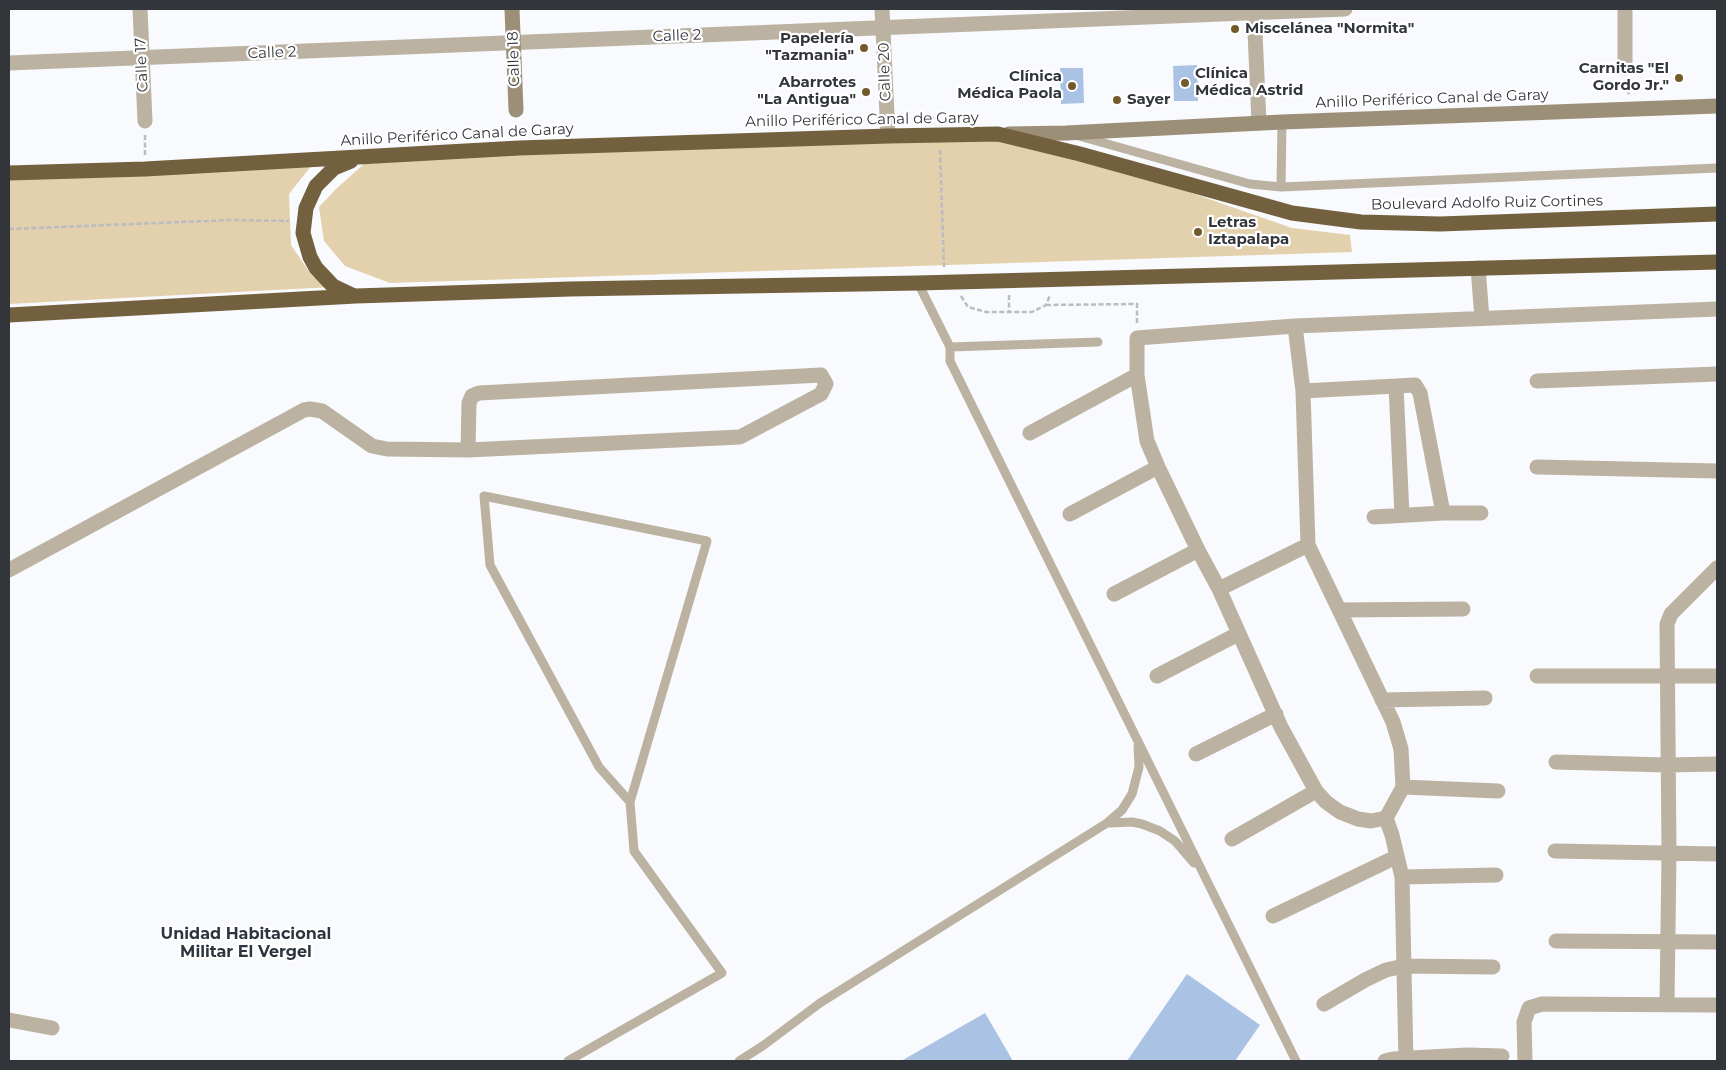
<!DOCTYPE html>
<meta charset="utf-8">
<style>
body{margin:0}
#map{position:relative;width:1726px;height:1070px;overflow:hidden;background:#f8fafd;font-family:Montserrat,sans-serif}
canvas{display:block}
.frame{position:absolute;inset:0;border:10px solid #32363b;pointer-events:none}
</style>
<div id="map">
<canvas width="1726" height="1070"></canvas>
<div class="frame"></div>
</div>
<script>
const ctx = document.querySelector('canvas').getContext('2d');
ctx.lineJoin = 'round';
function paint(path, color) { ctx.fillStyle = color; ctx.fill(path, 'evenodd'); }
const toPath = rows => new Path2D(rows.map(r => 'M' + r).join(''));
function stroke(path, color, width, dash) { ctx.strokeStyle = color; ctx.lineWidth = width; ctx.lineCap = dash ? 'butt' : 'round'; ctx.setLineDash(dash || []); ctx.stroke(path); }
function drawText(font, color, halo, rows, align = 'center') {
  ctx.font = font + ' Montserrat,sans-serif'; ctx.lineWidth = 4.5; ctx.setLineDash([]); ctx.textBaseline = 'middle'; ctx.strokeStyle = halo; ctx.fillStyle = color; for (const [text, x, y, turn = 0] of rows) {
    ctx.save(); ctx.translate(x, y); ctx.rotate((+turn || 0) * Math.PI / 180); ctx.textAlign = isNaN(turn) ? turn : align; if (halo) ctx.strokeText(text, 0, 0); ctx.fillText(text, 0, 0); ctx.restore();
  }
}
const green = toPath([
 [1005,128,1292,228,1350,235,1352,252,390,283,345,266,324,241,319,207,336,189,366,162],
 [316,160,289,194,291,245,312,276,332,287,9,304,9,178]
]);
const building = toPath([
 [1197,65,1198,101,1174,101,1173,66],
 [1060,68,1083,68,1084,103,1061,104],
 [1187,974,1260,1025,1235,1061,1127,1061],
 [985,1013,1013,1061,901,1061]
]);
const path = toPath([
 [1627,82,1629,96],
 [930,120,939,114],
 [145,135,145,155],
 [940,150,944,267],
 [9,229,232,220,289,221],
 [1009,295,1009,312],
 [961,296,968,307,986,312,1032,312,1046,305,1050,295],
 [1046,305,1137,304,1137,324]
]);
const lane = toPath([
 [1079,136,1250,184,1281,187,1717,168],
 [1281,187,1282,122],
 [918,283,950,347,950,361,1296,1061],
 [950,347,1098,342],
 [1110,823,1132,822,1142,824,1160,831,1175,841,1194,863],
 [568,1061,722,973,634,851,630,802,599,767,490,565,484,496,707,541,630,802],
 [739,1061,764,1045,820,1003,1107,823,1122,810,1132,794,1139,767,1138,746]
]);
const street = toPath([
 [140,9,145,121],
 [882,9,888,136],
 [1254,9,1259,123],
 [9,63,1345,9],
 [1625,68,1625,9],
 [1478,268,1482,318],
 [1295,326,1303,391,1308,545,1393,722,1401,749,1403,787,1386,818],
 [1537,381,1717,374],
 [1396,386,1402,515],
 [1303,391,1415,385,1420,393,1443,513],
 [1030,433,1137,375],
 [1537,467,1717,471],
 [1070,514,1158,467],
 [1374,517,1443,513,1481,513],
 [9,570,304,410,310,409,322,411,372,446,387,449,468,450,740,437,821,394,826,384,821,375,479,393,472,396,469,403,468,450],
 [1219,589,1308,545],
 [1114,594,1198,550],
 [1339,610,1463,609],
 [1157,676,1238,634],
 [1537,676,1717,676],
 [1382,700,1485,698],
 [1196,754,1276,714],
 [1556,762,1667,765,1717,764],
 [1403,787,1498,791],
 [1386,818,1371,821,1358,819,1340,812,1326,802,1316,791,1281,727,1219,589,1198,550,1158,467,1147,441,1137,375,1137,338,1295,326,1717,309],
 [1386,818,1392,835,1402,877,1406,1061],
 [1232,839,1316,791],
 [1555,851,1717,854],
 [1402,877,1496,875],
 [1273,916,1396,857],
 [1556,941,1717,942],
 [1324,1004,1365,980,1386,970,1404,966,1493,967],
 [1667,1004,1669,853,1667,624,1671,614,1717,568],
 [9,1020,52,1028],
 [1385,1061,1393,1059,1467,1055,1502,1056],
 [1525,1061,1524,1022,1529,1008,1542,1004,1717,1005]
]);
const secondary = toPath([
 [512,9,516,110],
 [1009,134,1066,133,1282,122,1717,106]
]);
const highway = toPath([
 [351,161,334,168,316,186,306,208,303,233,310,257,316,268,333,286,352,295],
 [9,173,145,169,519,148,888,136,998,134,1080,154,1292,213,1361,222,1440,224,1717,214],
 [9,315,356,296,570,289,918,283,1717,262]
]);
const markers = [
 [1235,29,5,"#735a2b"],
 [864,48,5,"#735a2b"],
 [1679,78,5,"#735a2b"],
 [1185,83,5,"#735a2b"],
 [1072,86,5,"#735a2b"],
 [866,92,5,"#735a2b"],
 [1117,100,5,"#735a2b"],
 [1198,232,5,"#735a2b"]
];
const poiNames = [
 ["Miscelánea \"Normita\"",1245,29],
 ["Papelería",854,39,"right"],
 ["\"Tazmania\"",854,56,"right"],
 ["Carnitas \"El",1669,69,"right"],
 ["Gordo Jr.\"",1669,86,"right"],
 ["Clínica",1195,74],
 ["Médica Astrid",1195,91],
 ["Clínica",1062,77,"right"],
 ["Médica Paola",1062,94,"right"],
 ["Abarrotes",856,83,"right"],
 ["\"La Antigua\"",856,100,"right"],
 ["Sayer",1127,100],
 ["Letras",1208,223],
 ["Iztapalapa",1208,240]
];
const streetNames = [
 ["Calle 2",677,36,-2],
 ["Calle 2",272,53,-2],
 ["Calle 18",514,59,-92],
 ["Calle 17",142,65,-93],
 ["Calle 20",885,72,-92],
 ["Anillo Periférico Canal de Garay",1432,99,-2],
 ["Anillo Periférico Canal de Garay",862,120,-1],
 ["Anillo Periférico Canal de Garay",457,135,-3],
 ["Boulevard Adolfo Ruiz Cortines",1487,203,-1]
];
const neighbourhoodNames = [
 ["Unidad Habitacional",246,934],
 ["Militar El Vergel",246,952]
];
paint(green, '#e3d0ad');
paint(building, '#aac3e5');
stroke(path, '#b9bcc0', 2.5, [5, 2.5]);
stroke(lane, '#bbb2a2', 9);
stroke(street, '#bbb2a2', 15);
stroke(secondary, '#9c8f77', 15);
stroke(highway, '#73603e', 15);
for (const [x, y, r, color] of markers) { const dot = new Path2D(); dot.arc(x, y, r, 0, 2 * Math.PI); ctx.fillStyle = color; ctx.fill(dot); stroke(dot, '#fff', 2); }
drawText('bold 15px', '#32363b', '#fff', poiNames, 'left');
drawText('15px', '#32363b', '#fff', streetNames);
drawText('bold 16px', '#2d3540', '#fff', neighbourhoodNames);
</script>
